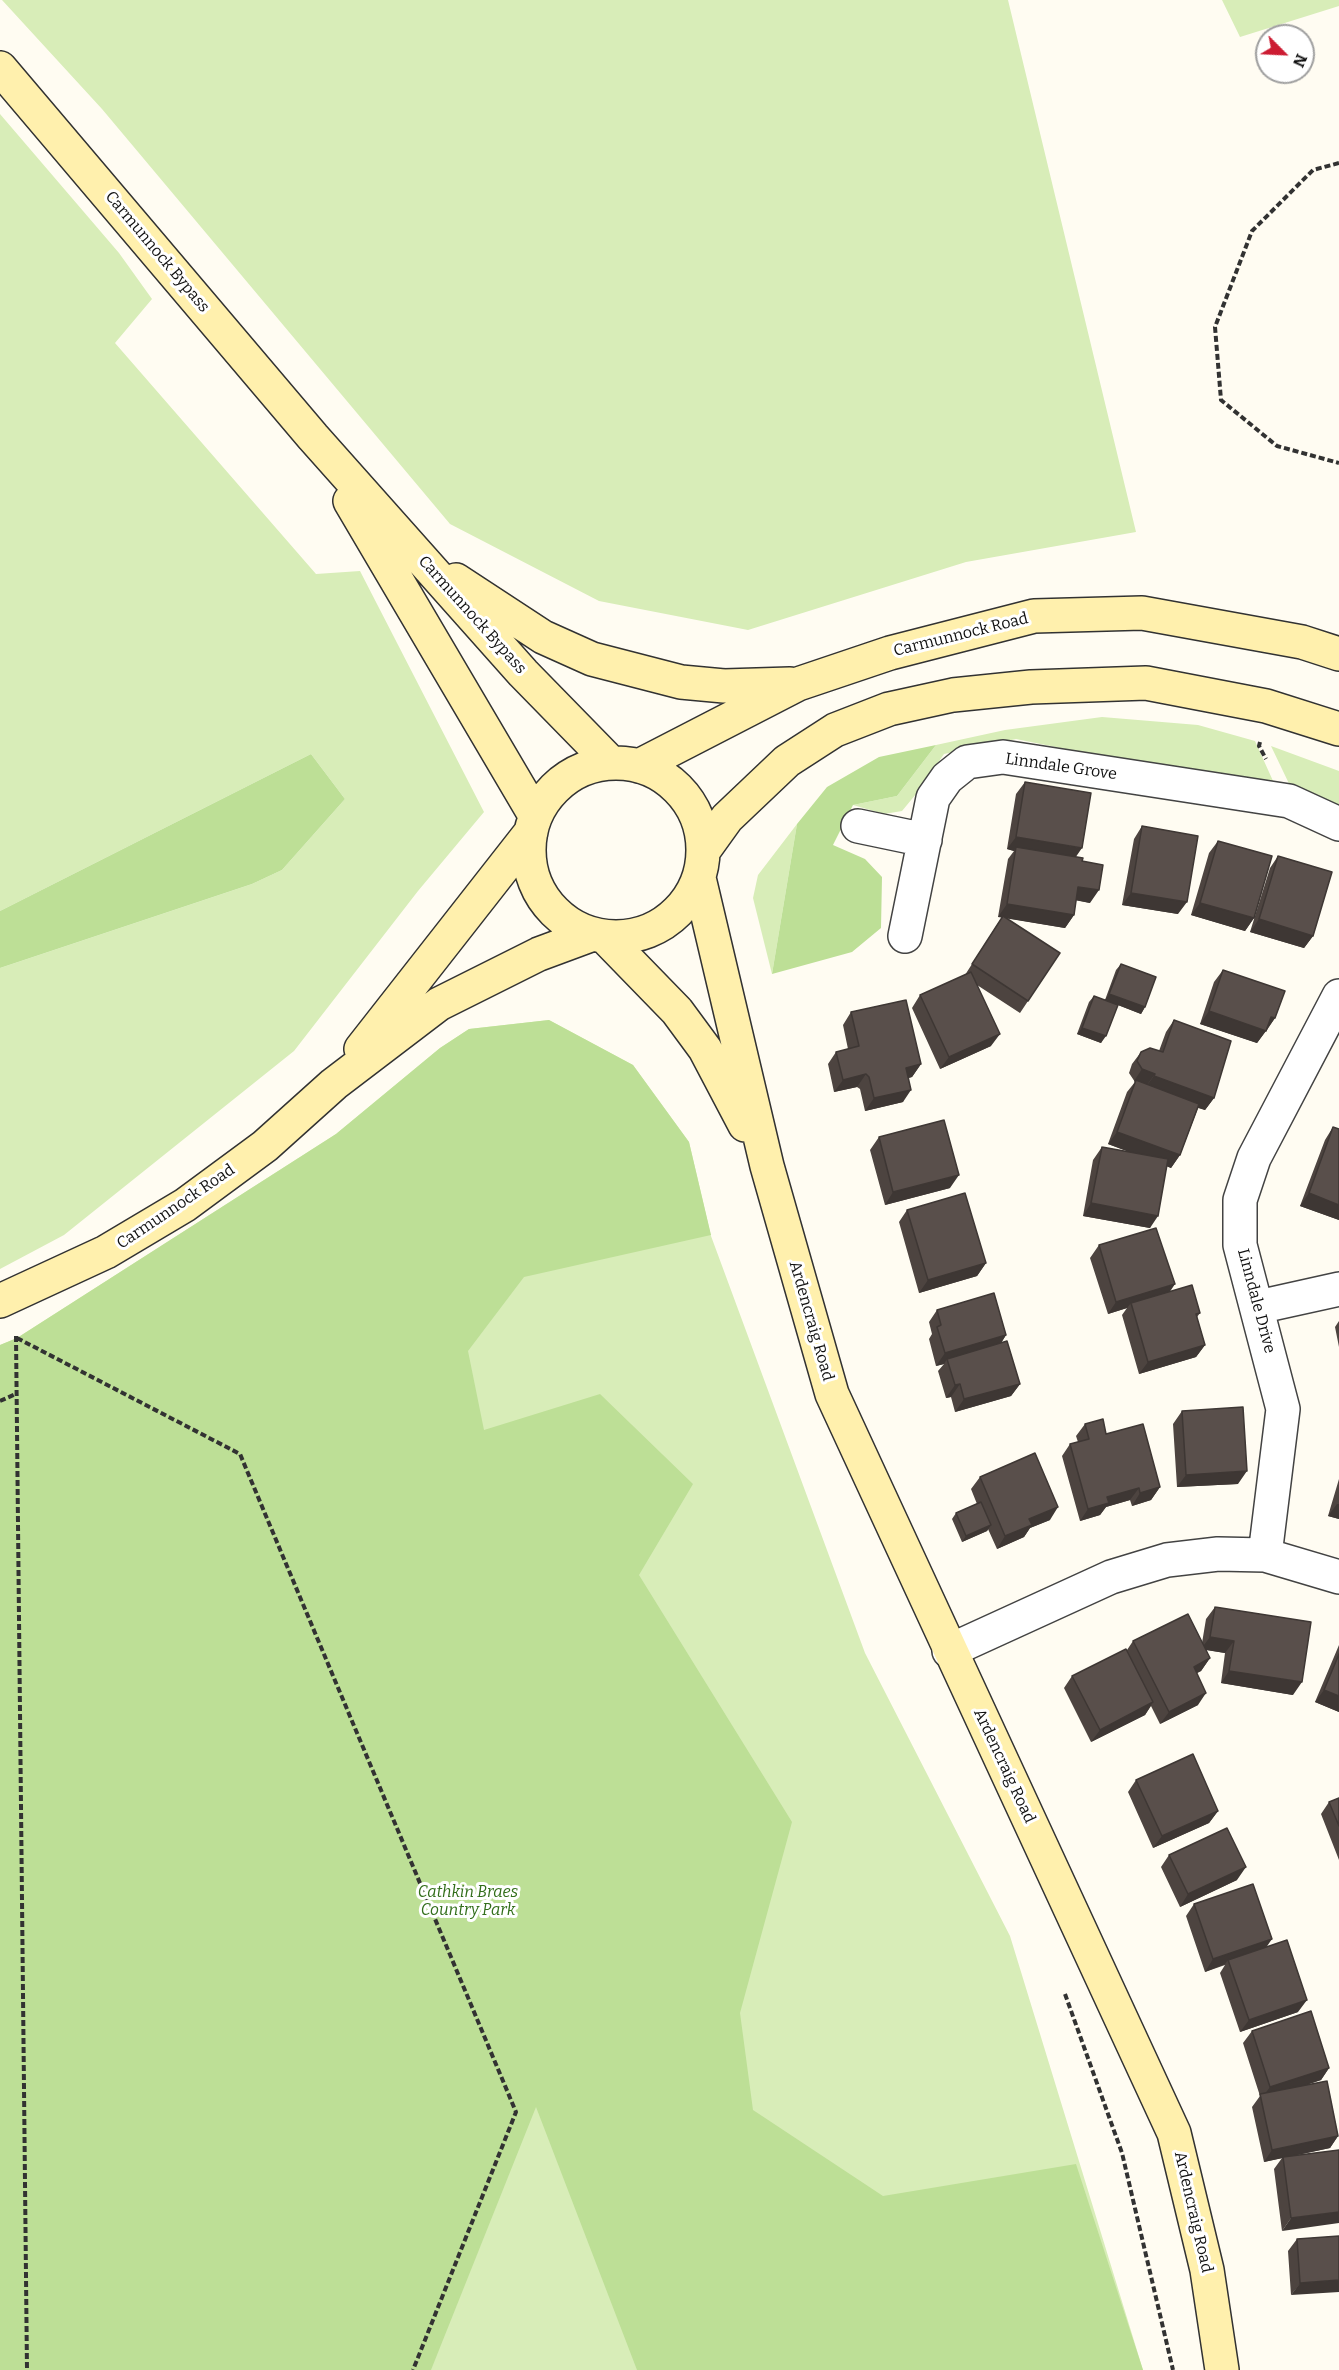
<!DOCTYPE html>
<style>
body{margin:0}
#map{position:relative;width:1339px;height:2370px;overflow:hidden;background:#fffcf2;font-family:Bitter,serif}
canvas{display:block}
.north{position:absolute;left:1255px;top:24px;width:60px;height:60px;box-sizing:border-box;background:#fff;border:2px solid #9f9f9f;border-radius:50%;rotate:114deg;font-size:16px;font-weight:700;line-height:24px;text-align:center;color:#101010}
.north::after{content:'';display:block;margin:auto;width:21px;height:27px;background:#cc1c32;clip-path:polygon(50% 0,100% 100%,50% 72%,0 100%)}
</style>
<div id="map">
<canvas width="1339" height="2370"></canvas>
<div class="north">N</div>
</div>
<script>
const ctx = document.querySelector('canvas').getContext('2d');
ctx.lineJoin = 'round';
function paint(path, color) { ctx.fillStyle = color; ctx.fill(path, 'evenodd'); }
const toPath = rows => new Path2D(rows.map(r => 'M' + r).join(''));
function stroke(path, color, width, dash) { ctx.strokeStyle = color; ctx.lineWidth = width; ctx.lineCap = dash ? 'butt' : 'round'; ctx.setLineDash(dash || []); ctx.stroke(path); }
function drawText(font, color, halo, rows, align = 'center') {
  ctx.font = font + ' Bitter,serif'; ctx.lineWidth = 6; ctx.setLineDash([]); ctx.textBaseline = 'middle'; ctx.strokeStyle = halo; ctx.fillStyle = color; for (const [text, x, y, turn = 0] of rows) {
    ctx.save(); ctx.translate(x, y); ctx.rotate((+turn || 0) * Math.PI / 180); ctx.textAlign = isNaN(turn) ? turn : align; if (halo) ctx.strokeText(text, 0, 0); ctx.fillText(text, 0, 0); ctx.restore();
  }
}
const green = toPath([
 [2,0,1008,0,1136,532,966,562,748,630,599,601,450,524,102,109],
 [1222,0,1339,0,1339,6,1240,37],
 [0,114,119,253,152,299,115,343,316,574,360,571,484,812,418,891,294,1051,64,1235,0,1269,0,968,252,884,282,870,345,799,311,754,0,911],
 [1102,717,1198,725,1255,741,1278,792,1016,739,944,754,921,788,902,811,884,814,853,805,897,796,936,745,1005,730],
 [1271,746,1339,771,1339,805,1293,792],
 [797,824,772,974,753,898,758,875],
 [549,1020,633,1065,689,1142,711,1236,865,1653,1010,1936,1143,2370,0,2370,0,1345,17,1338,336,1134,440,1048,469,1029]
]);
const forest = toPath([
 [936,745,897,796,853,805,833,845,865,859,882,877,881,928,852,952,772,974,797,824,827,787,879,757],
 [311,754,345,799,282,870,252,884,0,968,0,911],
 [549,1020,633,1065,689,1142,711,1235,524,1277,468,1351,484,1430,600,1394,693,1484,639,1575,792,1822,740,2013,753,2110,883,2196,1076,2164,1143,2370,637,2370,536,2107,431,2370,0,2370,0,1345,17,1338,336,1134,440,1048,469,1029]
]);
const path = toPath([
 [1339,163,1313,170,1252,231,1215,327,1221,400,1277,446,1339,463],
 [1260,742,1259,746,1266,759],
 [16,1336,27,2370],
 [17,1338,240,1454,516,2112,413,2370],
 [0,1401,18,1393],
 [1065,1994,1122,2153,1173,2370]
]);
const street = toPath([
 [858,826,925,840],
 [905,936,933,798,947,778,967,762,1003,757,1289,801,1339,824],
 [1258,1307,1339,1289],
 [1265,1555,1283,1409,1240,1245,1240,1200,1254,1158,1339,996],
 [949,1651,1111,1577,1167,1560,1218,1554,1265,1555,1339,1577]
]);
const secondary = toPath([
 [0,68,313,437,523,673,611,763],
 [350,501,535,815],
 [456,580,543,637,592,659,681,682,724,686,790,684],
 '529 850a87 87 0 1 1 174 0a87 87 0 1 1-174 0Z',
 [639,766,798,684,890,653,1034,616,1142,613,1302,642,1339,654],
 [704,850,727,818,787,761,835,730,889,709,953,695,1031,687,1146,683,1266,706,1339,729],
 [699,878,767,1166,832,1394,1174,2133,1207,2270,1222,2370],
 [606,938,677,1011,705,1049,745,1125],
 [361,1049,531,832],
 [0,1301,106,1252,185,1205,265,1146,334,1084,439,1004,539,954,593,934]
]);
const wall = toPath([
 [1025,782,1076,857,1082,861,1090,903,1076,900,1074,915,1065,928,1006,918,1028,1001,1020,1013,977,985,991,1046,940,1069,912,1008,920,995,965,975,1002,917,998,917,1008,859,1014,851,1007,849,1016,794],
 [1142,826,1178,914,1122,905,1134,839],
 [1218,841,1254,918,1245,931,1191,915,1209,853],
 [1278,856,1313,936,1304,948,1250,932,1270,868],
 [1121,964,1145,1007,1141,1014,1118,1005,1101,1043,1077,1034,1089,1002,1094,996,1105,1000,1116,970],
 [1223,970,1275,1018,1257,1043,1200,1024,1214,982],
 [851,1012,921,1064,912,1077,909,1078,903,1102,865,1111,860,1089,857,1087,834,1092,828,1064,836,1052,848,1049,843,1025],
 [1174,1020,1214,1098,1205,1110,1198,1108,1180,1155,1171,1168,1167,1166,1150,1228,1083,1216,1093,1160,1102,1147,1130,1152,1108,1144,1127,1092,1135,1082,1129,1073,1132,1064,1141,1052,1159,1051,1166,1032],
 [1333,1127,1339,1129,1339,1220,1300,1206,1325,1140],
 [879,1137,950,1188,885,1205,870,1150],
 [907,1210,986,1263,977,1276,919,1293,899,1222],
 [1099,1245,1200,1313,1197,1317,1205,1345,1196,1357,1139,1374,1122,1315,1127,1308,1108,1314,1090,1258],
 [937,1310,1006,1335,1001,1343,1020,1384,1011,1396,955,1412,951,1397,946,1398,938,1371,944,1364,936,1366,929,1339,932,1334,929,1322],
 [1339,1321,1339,1347,1335,1327],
 [1182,1411,1238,1484,1177,1487,1173,1424],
 [1085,1424,1106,1434,1160,1487,1151,1500,1132,1506,1130,1500,1106,1507,1100,1515,1080,1521,1062,1456,1070,1444,1078,1442,1076,1436],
 [980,1477,1050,1520,1030,1528,1024,1537,997,1549,988,1529,987,1531,962,1542,952,1519,956,1513,977,1504,971,1489],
 [1339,1479,1339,1519,1328,1516],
 [1215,1607,1293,1695,1221,1683,1225,1653,1206,1650,1210,1658,1201,1671,1197,1673,1198,1705,1160,1724,1151,1706,1145,1715,1091,1742,1064,1688,1072,1676,1127,1650,1133,1641,1202,1643,1206,1619],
 [1339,1645,1339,1712,1315,1702],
 [1136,1780,1218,1811,1209,1823,1153,1848,1128,1792],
 [1339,1798,1339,1860,1321,1814,1329,1802],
 [1169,1855,1237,1880,1180,1907,1161,1867],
 [1194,1904,1266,1947,1298,2012,1240,2032,1220,1973,1225,1965,1205,1972,1186,1916],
 [1252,2031,1329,2068,1321,2080,1304,2086,1338,2136,1330,2148,1293,2156,1339,2150,1282,2231,1274,2169,1282,2158,1264,2162,1252,2107,1260,2096,1243,2043],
 [1339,2236,1291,2295,1288,2251,1297,2239]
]);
const shadedWall = toPath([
 [1016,837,1082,848,1073,861,1016,847,1014,851,1007,849],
 [1078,887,1099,890,1090,903,1069,899],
 [1131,893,1187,902,1178,914,1122,905],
 [1200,903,1254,918,1245,931,1191,915],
 [1007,904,1074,915,1065,928,998,917],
 [1259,919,1313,936,1304,948,1250,932],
 [1109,994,1145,1007,1141,1014,1105,1000],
 [1209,1011,1266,1031,1257,1043,1200,1024],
 [1271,1017,1275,1018,1267,1030,1262,1029],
 [1082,1028,1106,1036,1101,1043,1077,1034],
 [1000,1034,991,1046,940,1069,949,1057],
 [921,1064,912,1077,898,1080,906,1068],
 [1142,1069,1155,1074,1146,1086,1136,1080,1135,1082,1134,1081],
 [866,1074,857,1087,834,1092,843,1080],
 [1154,1076,1214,1098,1205,1110,1145,1088],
 [911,1090,903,1102,865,1111,874,1098],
 [1117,1132,1180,1155,1171,1168,1108,1144],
 [959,1175,950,1188,885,1205,893,1192],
 [1309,1193,1339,1205,1339,1220,1300,1206],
 [1091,1203,1158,1216,1150,1228,1083,1216],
 [986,1263,977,1276,919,1293,928,1280],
 [1175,1284,1167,1296,1131,1303,1127,1308,1108,1314,1116,1302],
 [1006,1335,998,1348,947,1359,944,1364,936,1366,945,1353],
 [1205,1345,1196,1357,1139,1374,1148,1362],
 [960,1384,951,1397,946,1398,955,1385],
 [1020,1384,1011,1396,955,1412,964,1399],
 [1247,1471,1238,1484,1177,1487,1186,1475],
 [1160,1487,1151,1500,1132,1506,1140,1493],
 [1139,1488,1130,1500,1106,1507,1100,1515,1080,1521,1088,1509,1107,1497],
 [1337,1504,1339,1504,1339,1519,1328,1516],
 [1058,1507,1050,1520,1030,1528,1024,1537,997,1549,1005,1536,1029,1519],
 [991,1525,987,1531,962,1542,966,1536],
 [1210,1637,1234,1641,1225,1653,1201,1649],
 [1210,1658,1201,1671,1185,1679,1194,1667],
 [1229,1671,1302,1682,1293,1695,1221,1683],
 [1324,1690,1339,1696,1339,1712,1315,1702],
 [1206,1693,1198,1705,1160,1724,1169,1712],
 [1153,1702,1145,1715,1091,1742,1100,1730],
 [1218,1811,1209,1823,1153,1848,1162,1836],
 [1246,1867,1237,1880,1180,1907,1188,1894],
 [1272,1939,1263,1952,1228,1960,1225,1964,1205,1972,1213,1959],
 [1307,2000,1298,2012,1240,2032,1249,2020],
 [1329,2068,1321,2080,1261,2099,1270,2087],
 [1338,2136,1330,2148,1264,2162,1272,2150],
 [1339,2212,1339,2223,1282,2231,1291,2218],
 [1339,2280,1339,2292,1291,2295,1300,2283]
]);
const building = toPath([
 [1025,782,1091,793,1082,848,1016,837,1025,782],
 [1142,826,1198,836,1187,902,1131,893,1142,826],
 [1218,841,1272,856,1254,918,1200,903,1218,841],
 [1016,847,1083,858,1082,861,1103,865,1099,890,1078,887,1074,915,1007,904,1016,847],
 [1278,856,1332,872,1313,936,1259,919,1278,856],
 [1003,916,1060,953,1028,1001,972,964,1003,916],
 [1121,964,1156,977,1145,1007,1109,994,1121,964],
 [1223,970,1285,991,1275,1018,1271,1017,1266,1031,1209,1011,1223,970],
 [971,972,1000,1034,949,1057,920,995,971,972],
 [1094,996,1118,1005,1106,1036,1082,1028,1094,996],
 [906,1000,921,1064,906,1068,911,1090,874,1098,869,1077,866,1074,843,1080,836,1052,859,1046,851,1012,906,1000],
 [1174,1020,1231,1041,1214,1098,1154,1076,1155,1074,1142,1069,1137,1061,1141,1052,1150,1048,1163,1052,1174,1020],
 [1136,1080,1199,1104,1180,1155,1117,1132,1136,1080],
 [944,1120,959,1175,893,1192,879,1137,944,1120],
 [1333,1127,1339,1129,1339,1205,1309,1193,1333,1127],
 [1102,1147,1168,1159,1158,1216,1091,1203,1102,1147],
 [965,1193,986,1263,928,1280,907,1210,965,1193],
 [1156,1228,1175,1284,1116,1302,1099,1245,1156,1228],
 [1192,1285,1200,1313,1196,1314,1205,1345,1148,1362,1131,1303,1192,1285],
 [994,1293,1006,1335,945,1353,937,1327,941,1325,937,1310,994,1293],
 [1007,1341,1020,1384,964,1399,960,1384,955,1385,947,1359,1007,1341],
 [1243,1407,1247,1471,1186,1475,1182,1411,1243,1407],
 [1103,1419,1106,1434,1143,1424,1160,1487,1140,1493,1139,1488,1107,1497,1109,1503,1088,1509,1070,1444,1089,1439,1085,1424,1103,1419],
 [1035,1453,1058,1507,1029,1519,1032,1525,1005,1536,980,1477,1035,1453],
 [981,1502,991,1525,966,1536,956,1513,981,1502],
 [1215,1607,1311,1622,1302,1682,1229,1671,1234,1641,1210,1637,1215,1607],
 [1188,1614,1210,1658,1194,1667,1206,1693,1169,1712,1133,1641,1188,1614],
 [1126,1649,1153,1702,1100,1730,1072,1676,1126,1649],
 [1339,1654,1339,1696,1324,1690,1339,1654],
 [1193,1754,1218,1811,1162,1836,1136,1780,1193,1754],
 [1339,1798,1339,1826,1329,1802,1339,1798],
 [1227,1828,1246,1867,1188,1894,1169,1855,1227,1828],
 [1253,1884,1272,1939,1213,1959,1194,1904,1253,1884],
 [1287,1940,1307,2000,1249,2020,1228,1960,1287,1940],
 [1311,2011,1329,2068,1270,2087,1252,2031,1311,2011],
 [1327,2081,1338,2136,1272,2150,1260,2094,1327,2081],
 [1339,2150,1339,2212,1291,2218,1283,2157,1339,2150],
 [1339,2236,1339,2280,1300,2283,1297,2239,1339,2236]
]);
const streetNames = [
 ["Carmunnock Bypass",157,252,50],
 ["Carmunnock Bypass",472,615,48],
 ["Carmunnock Road",961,635,-14],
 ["Linndale Grove",1061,767,8],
 ["Carmunnock Road",176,1207,-34],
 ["Linndale Drive",1256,1301,75],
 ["Ardencraig Road",811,1321,74],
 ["Ardencraig Road",1004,1766,65],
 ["Ardencraig Road",1193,2212,77]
];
const parkNames = [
 ["Cathkin Braes",468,1893],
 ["Country Park",468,1911]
];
paint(green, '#d8edb8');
paint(forest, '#bddf96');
stroke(street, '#434343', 36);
stroke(secondary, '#323232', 36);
stroke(path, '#323232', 4, [6, 3]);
stroke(street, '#fff', 33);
stroke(secondary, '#fff0ad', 33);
paint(wall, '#4d4440');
paint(shadedWall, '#3e3734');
paint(building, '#594f4b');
stroke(building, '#3e3734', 1.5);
drawText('16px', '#101010', '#fff', streetNames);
drawText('italic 16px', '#326e1a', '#fff', parkNames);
</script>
